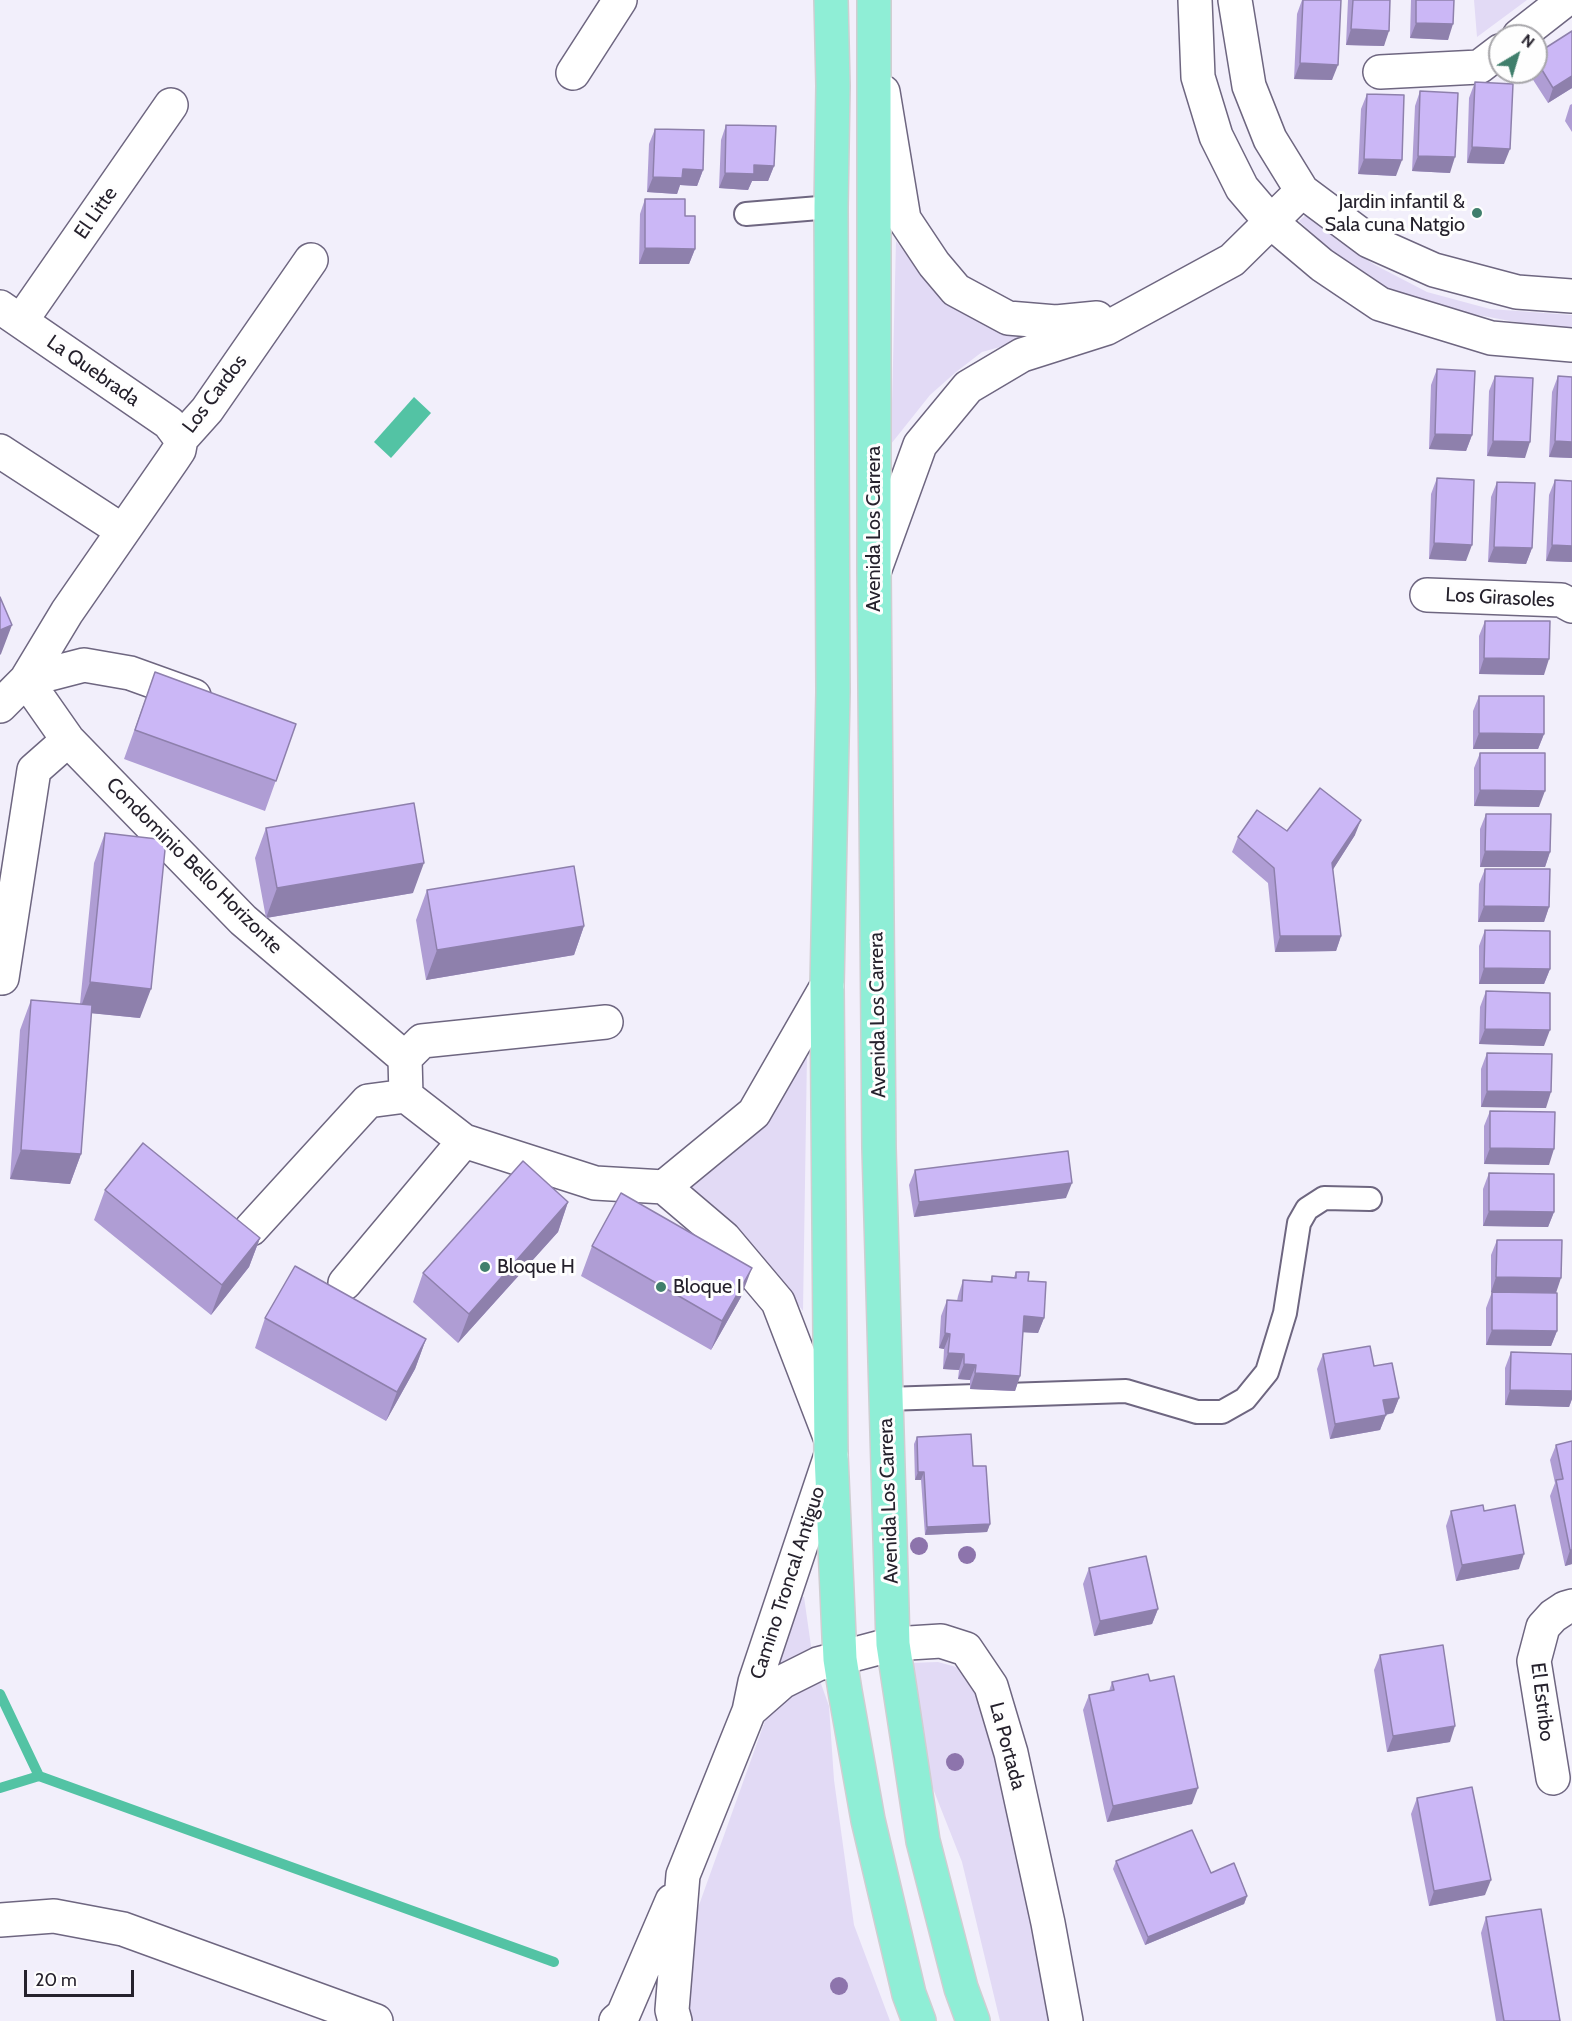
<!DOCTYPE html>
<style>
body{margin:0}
#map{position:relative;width:1572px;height:2021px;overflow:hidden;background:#f2effb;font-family:Cabin,sans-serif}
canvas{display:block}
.north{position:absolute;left:1488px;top:24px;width:60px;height:60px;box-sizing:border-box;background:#fefefe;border:2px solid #a7a6aa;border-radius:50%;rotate:38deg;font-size:16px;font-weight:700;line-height:24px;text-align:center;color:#25212c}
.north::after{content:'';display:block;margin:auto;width:21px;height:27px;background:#407f6c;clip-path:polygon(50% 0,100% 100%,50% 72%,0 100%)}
.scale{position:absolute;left:24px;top:1970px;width:110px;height:27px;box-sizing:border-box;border:3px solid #25212c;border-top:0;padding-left:8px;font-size:18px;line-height:21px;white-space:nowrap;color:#25212c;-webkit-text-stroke:4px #fefefe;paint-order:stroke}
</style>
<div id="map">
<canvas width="1572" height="2021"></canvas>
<div class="north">N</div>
<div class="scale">20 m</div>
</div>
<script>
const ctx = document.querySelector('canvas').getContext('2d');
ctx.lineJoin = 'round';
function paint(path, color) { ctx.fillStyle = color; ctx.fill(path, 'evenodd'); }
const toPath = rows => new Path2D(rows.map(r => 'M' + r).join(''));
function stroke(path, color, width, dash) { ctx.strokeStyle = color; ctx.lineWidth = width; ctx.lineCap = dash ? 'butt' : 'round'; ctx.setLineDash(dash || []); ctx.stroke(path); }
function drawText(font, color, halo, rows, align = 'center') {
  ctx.font = font + ' Cabin,sans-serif'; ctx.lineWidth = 6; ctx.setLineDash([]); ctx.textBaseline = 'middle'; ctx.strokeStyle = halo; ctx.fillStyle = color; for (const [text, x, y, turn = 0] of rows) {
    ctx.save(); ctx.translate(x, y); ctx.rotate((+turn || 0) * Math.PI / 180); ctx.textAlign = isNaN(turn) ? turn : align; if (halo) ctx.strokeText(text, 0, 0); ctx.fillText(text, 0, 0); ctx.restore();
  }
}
const green = toPath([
 [1474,0,1527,0,1477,37],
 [1307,214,1337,240,1375,265,1427,292,1490,309,1572,315,1572,327,1543,327,1434,307,1385,290,1340,260,1299,221],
 [896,241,926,280,962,313,990,327,1032,338,982,352,956,372,930,395,891,444],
 [807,1054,803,1311,764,1259,715,1207,683,1188],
 [796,1597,804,1597,812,1653,772,1669],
 [938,1662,960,1668,978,1686,1057,2021,1000,2021,962,1862,930,1781,909,1663],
 [801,1679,820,1681,829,1706,834,1780,854,1925,890,2021,687,2021,689,1933,766,1718,786,1690]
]);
const water = toPath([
 [414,397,431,413,391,458,374,442]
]);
const stream = toPath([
 [0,1694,39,1776],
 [0,1788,39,1776,554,1962]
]);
const service = toPath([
 [746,214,831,207],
 [886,1399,1126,1391,1197,1412,1222,1412,1245,1399,1267,1372,1285,1313,1299,1223,1307,1209,1324,1198,1370,1199]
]);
const minor = toPath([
 [1519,36,1565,0],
 [1380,72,1479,67,1500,51],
 [573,73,620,0],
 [311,260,207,410,181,439,179,450,173,459,67,612,26,680,68,740,243,920,405,1058,406,1096,464,1141,595,1183,664,1187],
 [0,307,169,423,181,439],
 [21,321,171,105],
 [0,451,123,531],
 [1427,595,1561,600,1572,606],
 [0,706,26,680,84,665,130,673,194,696],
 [2,978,34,770,68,740],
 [405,1058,422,1041,606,1022],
 [664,1187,724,1238,778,1302,830,1437],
 [664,1187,754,1113,827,986],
 [251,1229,368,1101,406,1096],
 [345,1283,464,1141],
 [1553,1778,1534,1661,1543,1627,1553,1616,1565,1608,1572,1606]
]);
const tertiary = toPath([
 [1195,0,1198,77,1216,136,1242,188,1271,222,1322,265,1380,304,1491,338,1572,345],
 [1235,0,1249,86,1270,139,1302,191,1369,241,1434,270,1517,292,1572,296],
 [883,92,904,219,934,264,956,290,1008,318,1056,322,1097,318],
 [875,569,920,445,968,387,1022,355,1107,328,1232,260,1302,191],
 [749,1711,782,1682,818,1664,893,1644,941,1641,966,1649,991,1686,1011,1753,1048,1923,1066,2021],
 [0,1920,54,1916,123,1929,376,2021],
 [616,2021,623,2015,672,1901],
 [675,2021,672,2010,683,1875,749,1711,755,1682,831,1455]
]);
const primary = toPath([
 [831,0,833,86,831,207,833,692,827,986,831,1455,840,1659,845,1691,868,1820,909,1994,919,2021],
 [874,0,874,571,879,1148,893,1644,923,1841,961,1988,973,2021]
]);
const trees = [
 [919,1546],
 [967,1555],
 [955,1762],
 [839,1986]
];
const wall = toPath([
 [1302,0,1341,0,1332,80,1294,79,1297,14],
 [1348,0,1390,0,1384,46,1346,45],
 [1411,0,1454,0,1448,40,1410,38],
 [1536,54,1572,88,1548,103,1528,72,1536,72],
 [1475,82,1504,164,1467,163,1469,98],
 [1420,91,1450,173,1412,171,1415,106],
 [1367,94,1396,176,1358,174,1361,109],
 [1572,104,1572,132,1565,121,1570,105],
 [726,125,774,166,768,181,752,181,748,190,719,188,721,140],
 [655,129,703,170,697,186,680,185,677,194,647,192,649,144],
 [645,199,685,216,695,249,689,264,639,264,640,214],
 [1437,369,1472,435,1466,451,1429,449,1431,385],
 [1495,376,1525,458,1487,456,1489,391],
 [1558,376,1572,458,1549,457,1552,392],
 [1437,478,1466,561,1429,559,1431,494],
 [1555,480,1572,481,1572,562,1546,561,1549,495],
 [1497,482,1532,548,1526,564,1488,562,1491,497],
 [1485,621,1544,675,1479,674,1479,636],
 [155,672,296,724,265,811,124,759],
 [1479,696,1544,734,1538,749,1473,749,1473,711],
 [1480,753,1539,807,1474,806,1474,768],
 [1486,814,1550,852,1545,867,1480,867,1480,829],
 [266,828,413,893,266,918,255,858],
 [1287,831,1355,835,1333,869,1341,936,1336,951,1275,952,1268,883,1232,852,1238,837],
 [105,833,140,1018,91,1013,81,1154,70,1184,10,1179,20,1030,31,1000,80,1004,94,863],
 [1485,869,1549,907,1544,922,1478,922,1479,884],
 [427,890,584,926,574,955,426,980,416,920],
 [1485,930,1550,969,1544,984,1479,984,1479,946],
 [1486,991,1544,1046,1479,1044,1480,1007],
 [1487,1053,1546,1108,1481,1107,1481,1069],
 [1490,1111,1549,1165,1484,1164,1484,1126],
 [915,1170,1066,1198,914,1217,909,1185],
 [1489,1173,1554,1212,1548,1227,1483,1226,1483,1189],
 [105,1190,260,1238,249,1267,211,1315,94,1220],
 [568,1202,558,1232,458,1343,413,1302,423,1273],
 [1497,1240,1556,1293,1557,1331,1551,1346,1486,1345,1486,1308,1492,1292,1491,1292,1491,1255],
 [592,1246,741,1297,711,1350,581,1276],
 [1016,1272,1028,1281,1044,1318,1038,1333,1023,1332,1020,1376,1015,1391,970,1389,970,1380,958,1379,959,1370,943,1369,944,1349,939,1348,941,1316,947,1300,957,1301,958,1296,963,1280,990,1282,992,1276,1014,1277],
 [265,1318,426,1339,415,1369,386,1421,255,1348],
 [1511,1352,1572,1391,1572,1399,1569,1407,1505,1405,1505,1368],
 [1323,1354,1374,1366,1399,1398,1393,1413,1386,1415,1380,1430,1330,1439,1317,1369],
 [917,1437,973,1466,990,1524,987,1532,925,1535,921,1480,915,1480,914,1444],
 [1572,1441,1572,1564,1565,1566,1550,1496,1555,1483,1550,1460,1556,1445],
 [1451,1511,1484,1511,1519,1569,1456,1581,1446,1526],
 [1089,1568,1158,1609,1152,1624,1094,1636,1083,1584],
 [1380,1655,1450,1742,1387,1752,1374,1670],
 [1150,1681,1192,1804,1107,1822,1083,1710,1089,1695,1109,1691,1112,1682],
 [1417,1798,1485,1895,1429,1906,1411,1814],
 [1116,1861,1247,1896,1244,1904,1145,1945,1113,1869],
 [1486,1917,1560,2021,1496,2021,1481,1933]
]);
const shadedWall = toPath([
 [1416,23,1453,24,1448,40,1410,38],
 [1351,29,1389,31,1384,46,1346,45],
 [1300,63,1338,65,1332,80,1294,79],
 [1572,76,1572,88,1548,103,1553,88],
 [1472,147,1510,149,1504,164,1467,163],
 [1418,156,1455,157,1450,173,1412,171],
 [1364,159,1402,160,1396,176,1358,174],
 [754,165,774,166,768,181,752,181,748,190,719,188,725,173],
 [683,169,703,170,697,186,680,185,677,194,647,192,653,177],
 [645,248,695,249,689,264,639,264],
 [1435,434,1472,435,1466,451,1429,449],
 [1493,441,1530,442,1525,458,1487,456],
 [1555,441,1572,442,1572,458,1549,457],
 [1434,543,1472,545,1466,561,1429,559],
 [1552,545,1572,546,1572,562,1546,561],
 [1494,547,1532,548,1526,564,1488,562],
 [12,625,1,654,0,655,0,630],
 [1484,658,1549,659,1544,675,1479,674],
 [1479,733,1544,734,1538,749,1473,749],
 [1480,790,1545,791,1539,807,1474,806],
 [1361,820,1355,835,1327,879,1332,863],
 [1485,851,1550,852,1545,867,1480,867],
 [424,863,413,893,266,918,277,888],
 [1484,906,1549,907,1544,922,1478,922],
 [584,926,574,955,426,980,437,950],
 [1280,936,1341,936,1336,951,1275,952],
 [1484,968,1550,969,1544,984,1479,984],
 [90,982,151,989,140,1018,79,1012],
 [1485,1029,1550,1030,1544,1046,1479,1044],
 [1487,1091,1551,1092,1546,1108,1481,1107],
 [1490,1148,1554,1149,1549,1165,1484,1164],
 [21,1150,81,1154,70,1184,10,1179],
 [1072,1183,1066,1198,914,1217,919,1202],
 [568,1202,558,1232,458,1343,469,1314],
 [1489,1211,1554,1212,1548,1227,1483,1226],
 [260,1238,249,1267,211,1315,222,1285],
 [752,1268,741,1297,711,1350,722,1321],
 [1496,1277,1561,1278,1556,1293,1491,1292],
 [1024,1316,1044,1318,1038,1333,1018,1332],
 [1492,1330,1557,1331,1551,1346,1486,1345],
 [945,1333,950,1334,944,1349,939,1348],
 [426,1339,415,1369,386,1421,397,1392],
 [948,1353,964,1354,959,1370,943,1369],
 [964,1364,976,1365,970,1380,958,1379],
 [975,1373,1020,1376,1015,1391,970,1389],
 [1510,1390,1572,1391,1572,1399,1569,1407,1505,1405],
 [1399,1398,1393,1413,1378,1416,1383,1400],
 [1386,1415,1380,1430,1330,1439,1335,1424],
 [918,1472,924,1472,921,1480,915,1480],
 [990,1524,987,1532,925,1535,927,1527],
 [1570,1550,1572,1550,1572,1564,1565,1566],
 [1524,1554,1519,1569,1456,1581,1462,1565],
 [1158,1609,1152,1624,1094,1636,1100,1621],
 [1455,1726,1450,1742,1387,1752,1393,1736],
 [1198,1788,1192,1804,1107,1822,1113,1806],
 [1491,1880,1485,1895,1429,1906,1434,1891],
 [1247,1896,1244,1904,1145,1945,1148,1937]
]);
const building = toPath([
 [1303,0,1341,0,1338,65,1300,63,1303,0],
 [1353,0,1390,0,1389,31,1351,29,1353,0],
 [1416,0,1454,0,1453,24,1416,23,1416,0],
 [1572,31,1572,76,1553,88,1536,60,1536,54,1572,31],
 [1475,82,1513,84,1510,149,1472,147,1475,82],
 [1420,91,1458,93,1455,157,1418,156,1420,91],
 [1367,94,1404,95,1402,160,1364,159,1367,94],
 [726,125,776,126,774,166,754,165,754,174,725,173,726,125],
 [655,129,704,130,703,170,683,169,682,178,653,177,655,129],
 [645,199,685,199,685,216,695,216,695,249,645,248,645,199],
 [1437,369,1475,371,1472,435,1435,434,1437,369],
 [1495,376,1533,378,1530,442,1493,441,1495,376],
 [1558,376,1572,377,1572,442,1555,441,1558,376],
 [1437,478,1474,480,1472,545,1434,543,1437,478],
 [1555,480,1572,481,1572,546,1552,545,1555,480],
 [1497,482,1535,483,1532,548,1494,547,1497,482],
 [0,597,12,625,0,630,0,597],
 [1485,621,1550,621,1549,659,1484,658,1485,621],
 [155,672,296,724,276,781,135,730,155,672],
 [1479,696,1544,696,1544,734,1479,733,1479,696],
 [1480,753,1545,753,1545,791,1480,790,1480,753],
 [1320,788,1361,820,1332,863,1341,936,1280,936,1274,868,1238,837,1257,810,1287,831,1320,788],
 [414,803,424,863,277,888,266,828,414,803],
 [1486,814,1551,814,1550,852,1485,851,1486,814],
 [105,833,166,840,151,989,90,982,105,833],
 [574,866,584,926,437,950,427,890,574,866],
 [1485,869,1550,869,1549,907,1484,906,1485,869],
 [1485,930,1550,931,1550,969,1484,968,1485,930],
 [1486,991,1550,993,1550,1030,1485,1029,1486,991],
 [31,1000,92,1005,81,1154,21,1150,31,1000],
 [1487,1053,1552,1054,1551,1092,1487,1091,1487,1053],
 [1490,1111,1555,1112,1554,1149,1490,1148,1490,1111],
 [143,1143,260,1238,222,1285,105,1190,143,1143],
 [1068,1151,1072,1183,919,1202,915,1170,1068,1151],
 [523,1161,568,1202,469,1314,423,1273,523,1161],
 [1489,1173,1554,1174,1554,1212,1489,1211,1489,1173],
 [621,1193,752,1268,722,1321,592,1246,621,1193],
 [1497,1240,1562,1240,1561,1278,1496,1277,1497,1240],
 [295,1266,426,1339,397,1392,265,1318,295,1266],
 [1016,1272,1029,1272,1028,1281,1046,1282,1044,1318,1024,1316,1020,1376,975,1373,976,1365,964,1364,964,1354,948,1353,950,1334,945,1333,947,1300,962,1301,963,1280,992,1282,992,1276,1016,1278,1016,1272],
 [1492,1292,1557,1293,1557,1331,1492,1330,1492,1292],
 [1370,1346,1374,1366,1392,1363,1399,1398,1383,1400,1386,1415,1335,1424,1323,1354,1370,1346],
 [1511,1352,1572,1354,1572,1391,1510,1390,1511,1352],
 [971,1434,973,1466,986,1466,990,1524,927,1527,924,1472,918,1472,917,1437,971,1434],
 [1572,1441,1572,1550,1570,1550,1556,1480,1563,1479,1556,1445,1572,1441],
 [1483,1505,1484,1511,1515,1505,1524,1554,1462,1565,1451,1511,1483,1505],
 [1146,1556,1158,1609,1100,1621,1089,1568,1146,1556],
 [1443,1645,1455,1726,1393,1736,1380,1655,1443,1645],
 [1148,1674,1150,1681,1174,1676,1198,1788,1113,1806,1089,1695,1114,1690,1112,1682,1148,1674],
 [1472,1787,1491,1880,1434,1891,1417,1798,1472,1787],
 [1192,1830,1211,1873,1234,1863,1247,1896,1148,1937,1116,1861,1192,1830],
 [1541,1909,1560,2021,1504,2021,1486,1917,1541,1909]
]);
const markers = [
 [1477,213,6,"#407f6c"],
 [485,1267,6,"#407f6c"],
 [661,1287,6,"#407f6c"]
];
const poiNames = [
 ["Jardin infantil &",1465,202,"right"],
 ["Sala cuna Natgio",1465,225,"right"],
 ["Bloque H",497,1267],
 ["Bloque I",673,1287]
];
const streetNames = [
 ["El Litte",96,213,-55],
 ["La Quebrada",93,371,35],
 ["Los Cardos",215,394,-53],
 ["Avenida Los Carrera",874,529,-90],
 ["Los Girasoles",1500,598,3],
 ["Condominio Bello Horizonte",194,866,45],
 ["Avenida Los Carrera",878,1015,-91],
 ["Avenida Los Carrera",889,1501,-92],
 ["Camino Troncal Antiguo",788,1583,-72],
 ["El Estribo",1542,1702,83],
 ["La Portada",1007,1746,75]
];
paint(green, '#e2daf5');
paint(water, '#53c3a4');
stroke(stream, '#53c3a4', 10);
stroke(service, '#6e6680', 26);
stroke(minor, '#6e6680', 36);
stroke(tertiary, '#6e6680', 36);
stroke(primary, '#cfced1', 36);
stroke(service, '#fff', 22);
stroke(minor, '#fff', 33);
stroke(tertiary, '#fff', 33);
stroke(primary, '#8feed6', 33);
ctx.fillStyle = '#8d74ac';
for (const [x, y] of trees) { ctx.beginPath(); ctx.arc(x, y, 9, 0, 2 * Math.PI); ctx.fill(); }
paint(wall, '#af9dd4');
paint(shadedWall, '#8e80ac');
paint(building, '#cbb7f6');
stroke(building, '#8e80ac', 1.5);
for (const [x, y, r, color] of markers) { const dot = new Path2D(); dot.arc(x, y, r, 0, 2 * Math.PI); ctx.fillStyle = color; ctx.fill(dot); stroke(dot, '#fefefe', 2); }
drawText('20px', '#25212c', '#fefefe', poiNames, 'left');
drawText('20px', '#25212c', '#fefefe', streetNames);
</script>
